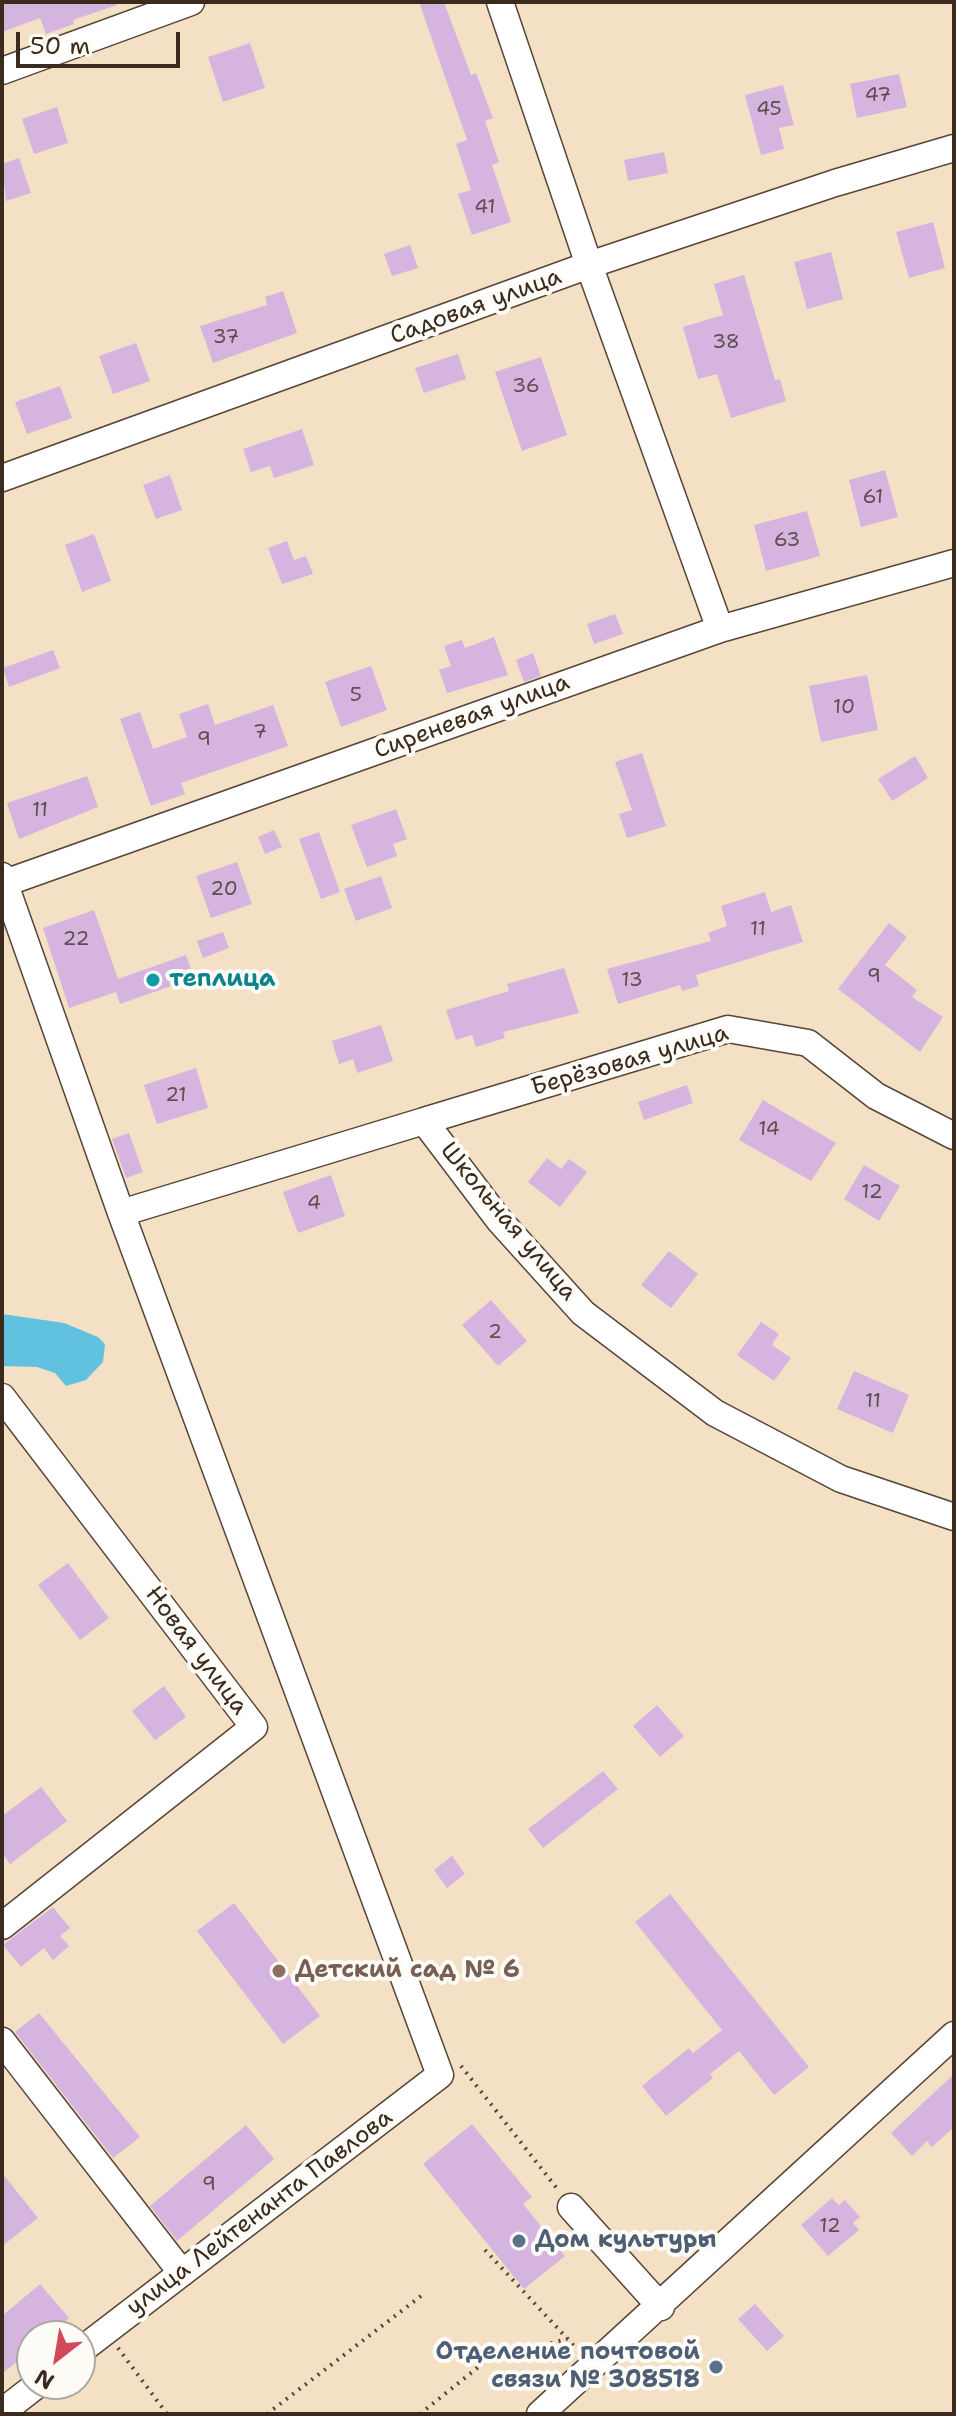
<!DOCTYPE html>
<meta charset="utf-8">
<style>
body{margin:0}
#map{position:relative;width:956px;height:2416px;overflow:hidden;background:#f4e0c4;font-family:"Shantell Sans",sans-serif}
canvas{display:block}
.frame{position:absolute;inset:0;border:4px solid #3b2a1e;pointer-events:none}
.north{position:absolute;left:16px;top:2320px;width:80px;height:80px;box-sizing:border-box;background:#fdfcf7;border:2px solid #afa8a0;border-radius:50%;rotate:211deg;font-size:22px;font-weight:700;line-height:32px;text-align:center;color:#3b2a1e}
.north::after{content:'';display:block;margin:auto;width:28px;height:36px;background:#d1495b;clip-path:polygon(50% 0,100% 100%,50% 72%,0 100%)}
.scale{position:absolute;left:16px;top:32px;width:164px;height:36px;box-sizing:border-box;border:4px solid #3b2a1e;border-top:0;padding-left:10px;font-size:24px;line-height:28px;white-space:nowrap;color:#3b2a1e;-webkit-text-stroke:6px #fdfcf7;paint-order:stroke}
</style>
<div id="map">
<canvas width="956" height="2416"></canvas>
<div class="frame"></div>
<div class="north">N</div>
<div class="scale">50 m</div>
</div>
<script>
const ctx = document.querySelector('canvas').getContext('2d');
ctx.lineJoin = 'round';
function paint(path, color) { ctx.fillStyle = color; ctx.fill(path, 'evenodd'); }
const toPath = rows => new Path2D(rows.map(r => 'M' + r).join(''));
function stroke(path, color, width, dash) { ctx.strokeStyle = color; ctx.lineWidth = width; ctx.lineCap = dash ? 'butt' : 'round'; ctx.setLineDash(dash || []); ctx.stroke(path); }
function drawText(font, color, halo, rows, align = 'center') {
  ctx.font = font + ' "Shantell Sans",sans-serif'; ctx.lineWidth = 8; ctx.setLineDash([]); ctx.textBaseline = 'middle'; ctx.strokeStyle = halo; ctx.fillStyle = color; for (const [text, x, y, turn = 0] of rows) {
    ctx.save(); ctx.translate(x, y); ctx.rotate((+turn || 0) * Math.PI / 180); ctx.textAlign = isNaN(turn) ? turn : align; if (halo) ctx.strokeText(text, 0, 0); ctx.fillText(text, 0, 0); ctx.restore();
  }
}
const water = toPath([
 [2,1314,64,1323,98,1337,105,1344,103,1362,86,1380,66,1386,55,1373,37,1367,2,1366]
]);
const building = toPath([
 [2,2,116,2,117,5,73,20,74,24,46,34,40,18,2,32],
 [419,2,444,2,471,75,476,73,493,118,485,121,499,162,492,165,511,222,472,235,458,194,471,190,456,144,467,140],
 [250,43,265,88,223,102,208,57],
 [899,74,907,107,857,118,850,84],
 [783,85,794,125,779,128,784,149,761,155,745,95],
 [57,107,68,143,34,154,22,119],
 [664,152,668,173,628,181,624,160],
 [19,158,31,193,6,201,2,164],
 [933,222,945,268,909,278,896,232],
 [410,245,418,268,392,276,384,254],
 [831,252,843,299,807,309,794,262],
 [744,275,775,380,780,379,786,401,731,418,717,374,698,379,683,327,723,315,714,284],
 [283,291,297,333,213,363,200,326,267,305,265,297],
 [136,343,150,381,113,394,99,356],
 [458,354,466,379,424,393,415,368],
 [541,357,567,435,522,451,495,372],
 [60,386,72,418,27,434,15,402],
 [302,429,314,465,274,478,270,466,251,472,243,449],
 [885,470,898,517,861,527,849,480],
 [170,475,182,510,156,519,143,485],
 [807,511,820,556,766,571,754,525],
 [94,534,111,581,82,592,65,545],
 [287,541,294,560,306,556,313,574,282,584,268,548],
 [615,614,623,634,594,644,587,624],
 [494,637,508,675,447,693,439,670,451,666,444,646,462,640,465,648],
 [53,650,60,668,9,687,3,668],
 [533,653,541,676,524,682,516,660],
 [371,666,387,710,341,727,325,682],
 [867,675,878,730,821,742,809,686],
 [208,704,215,725,273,705,288,746,181,783,185,794,151,806,120,719,140,712,153,749,187,737,179,714],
 [642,753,666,826,627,838,619,814,632,810,615,762],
 [915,756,928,778,892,801,878,779],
 [87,776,98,807,19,839,7,803],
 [396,809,407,839,393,844,397,856,367,867,351,825],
 [274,830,282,847,265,854,258,837],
 [319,832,340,892,321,899,299,839],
 [237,862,252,904,211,918,196,876],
 [381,876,392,908,356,921,344,889],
 [765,892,771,912,791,905,803,942,696,975,699,986,682,991,680,985,618,1004,607,969,711,941,708,933,727,926,721,906],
 [94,910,118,979,186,955,194,978,120,1004,116,992,69,1008,43,928],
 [889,923,907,937,885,965,917,990,912,997,943,1017,920,1052,838,989],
 [223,932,229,948,203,958,197,941],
 [564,968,579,1013,503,1032,505,1038,476,1047,472,1035,456,1040,446,1010,509,991,507,984],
 [381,1025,393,1061,357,1073,353,1059,339,1064,332,1041],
 [196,1068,208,1108,157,1124,144,1085],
 [687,1085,693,1103,644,1120,638,1102],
 [763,1100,836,1143,811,1181,739,1140],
 [129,1133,143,1172,126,1178,112,1139],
 [547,1158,561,1169,569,1159,587,1172,560,1207,528,1182],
 [864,1165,900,1186,879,1221,844,1199],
 [331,1175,345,1216,298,1233,283,1192],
 [669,1251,698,1274,671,1308,641,1285],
 [491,1300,527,1341,498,1366,462,1325],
 [761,1322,779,1334,772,1345,791,1358,774,1381,737,1355],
 [854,1371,909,1395,893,1433,837,1409],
 [68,1563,109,1618,80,1640,38,1585],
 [164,1686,186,1717,155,1740,132,1711],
 [657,1705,684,1736,660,1757,633,1726],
 [603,1771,618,1789,543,1848,528,1829],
 [41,1787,67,1821,10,1864,2,1853,2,1816],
 [452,1856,465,1874,447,1888,434,1870],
 [670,1894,809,2067,774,2095,739,2051,710,2074,713,2078,666,2116,642,2086,689,2048,693,2053,722,2030,635,1922],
 [234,1903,320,2016,283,2044,197,1931],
 [53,1907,70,1928,60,1936,69,1946,53,1960,44,1948,21,1967,3,1945],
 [39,2013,140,2137,113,2158,15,2032],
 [954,2074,954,2127,932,2147,927,2141,912,2156,891,2133],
 [472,2124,532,2197,523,2204,565,2256,524,2289,423,2164],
 [246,2125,274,2159,177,2241,150,2206],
 [2,2173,38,2218,2,2246],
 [832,2198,839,2205,845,2200,860,2217,853,2223,859,2230,828,2256,801,2225],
 [40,2284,69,2318,47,2336,32,2336,32,2349,2,2374,2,2316],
 [755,2304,784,2336,767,2351,738,2319]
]);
const path = toPath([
 [461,2066,559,2191],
 [485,2250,576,2348],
 [118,2348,167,2414],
 [267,2414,421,2296],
 [420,2414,487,2360,567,2339]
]);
const minor = toPath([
 [500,2,589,265,720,629],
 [2,71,191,2],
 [2,478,589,265,835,183,954,148],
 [2,876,121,1213,440,2075,80,2351],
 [2,884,720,629,954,563],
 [424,1121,728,1029,808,1043,876,1096,954,1136],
 [121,1213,424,1121,499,1220,583,1313,715,1413,841,1479,954,1517],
 [2,1397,254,1727,2,1926],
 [2,2041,182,2273],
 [571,2207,661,2307],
 [2,2412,38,2384],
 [540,2414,954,2035]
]);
const markers = [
 [153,980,8,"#0f9aa8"],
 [279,1971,8,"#8d6e63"],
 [519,2241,8,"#5c6f8a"],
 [716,2367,8,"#5c6f8a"]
];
const numberNames = [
 ["47",878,96],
 ["45",769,110],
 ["41",485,208],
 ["37",226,338],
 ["38",726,343],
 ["36",526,387],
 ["61",873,498],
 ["63",787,541],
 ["5",356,696],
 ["10",844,708],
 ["7",260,733],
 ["9",204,740],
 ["11",40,811],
 ["20",224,890],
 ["11",758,930],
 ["22",76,940],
 ["9",874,977],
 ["13",632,981],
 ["21",176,1096],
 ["14",769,1130],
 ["12",872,1193],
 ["4",314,1204],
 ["2",495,1333],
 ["11",873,1402],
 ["9",209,2185],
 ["12",830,2227]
];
const streetNames = [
 ["Садовая улица",476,307,-20],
 ["Сиреневая улица",472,717,-20],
 ["Берёзовая улица",630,1061,-16],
 ["Школьная улица",508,1222,50],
 ["Новая улица",196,1651,53],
 ["улица Лейтенанта Павлова",260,2213,-37]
];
const cultureNames = [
 ["теплица",169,980]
];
const educationNames = [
 ["Детский сад № 6",295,1971]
];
const serviceNames = [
 ["Дом культуры",535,2241],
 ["Отделение почтовой",700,2353,"right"],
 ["связи № 308518",700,2381,"right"]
];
paint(water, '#61c2df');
paint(building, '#d5b5e0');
stroke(minor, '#574537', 29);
stroke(path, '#574537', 4, [2, 6]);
stroke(minor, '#fff', 26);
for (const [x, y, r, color] of markers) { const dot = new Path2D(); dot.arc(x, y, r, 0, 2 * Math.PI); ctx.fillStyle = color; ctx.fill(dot); stroke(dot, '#fdfcf7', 3); }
drawText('20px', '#624d4e', null, numberNames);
drawText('24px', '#3b2a1e', '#fdfcf7', streetNames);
drawText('bold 24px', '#0d838f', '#fdfcf7', cultureNames, 'left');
drawText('bold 24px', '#785e54', '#fdfcf7', educationNames, 'left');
drawText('bold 24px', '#4e5e75', '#fdfcf7', serviceNames, 'left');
</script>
